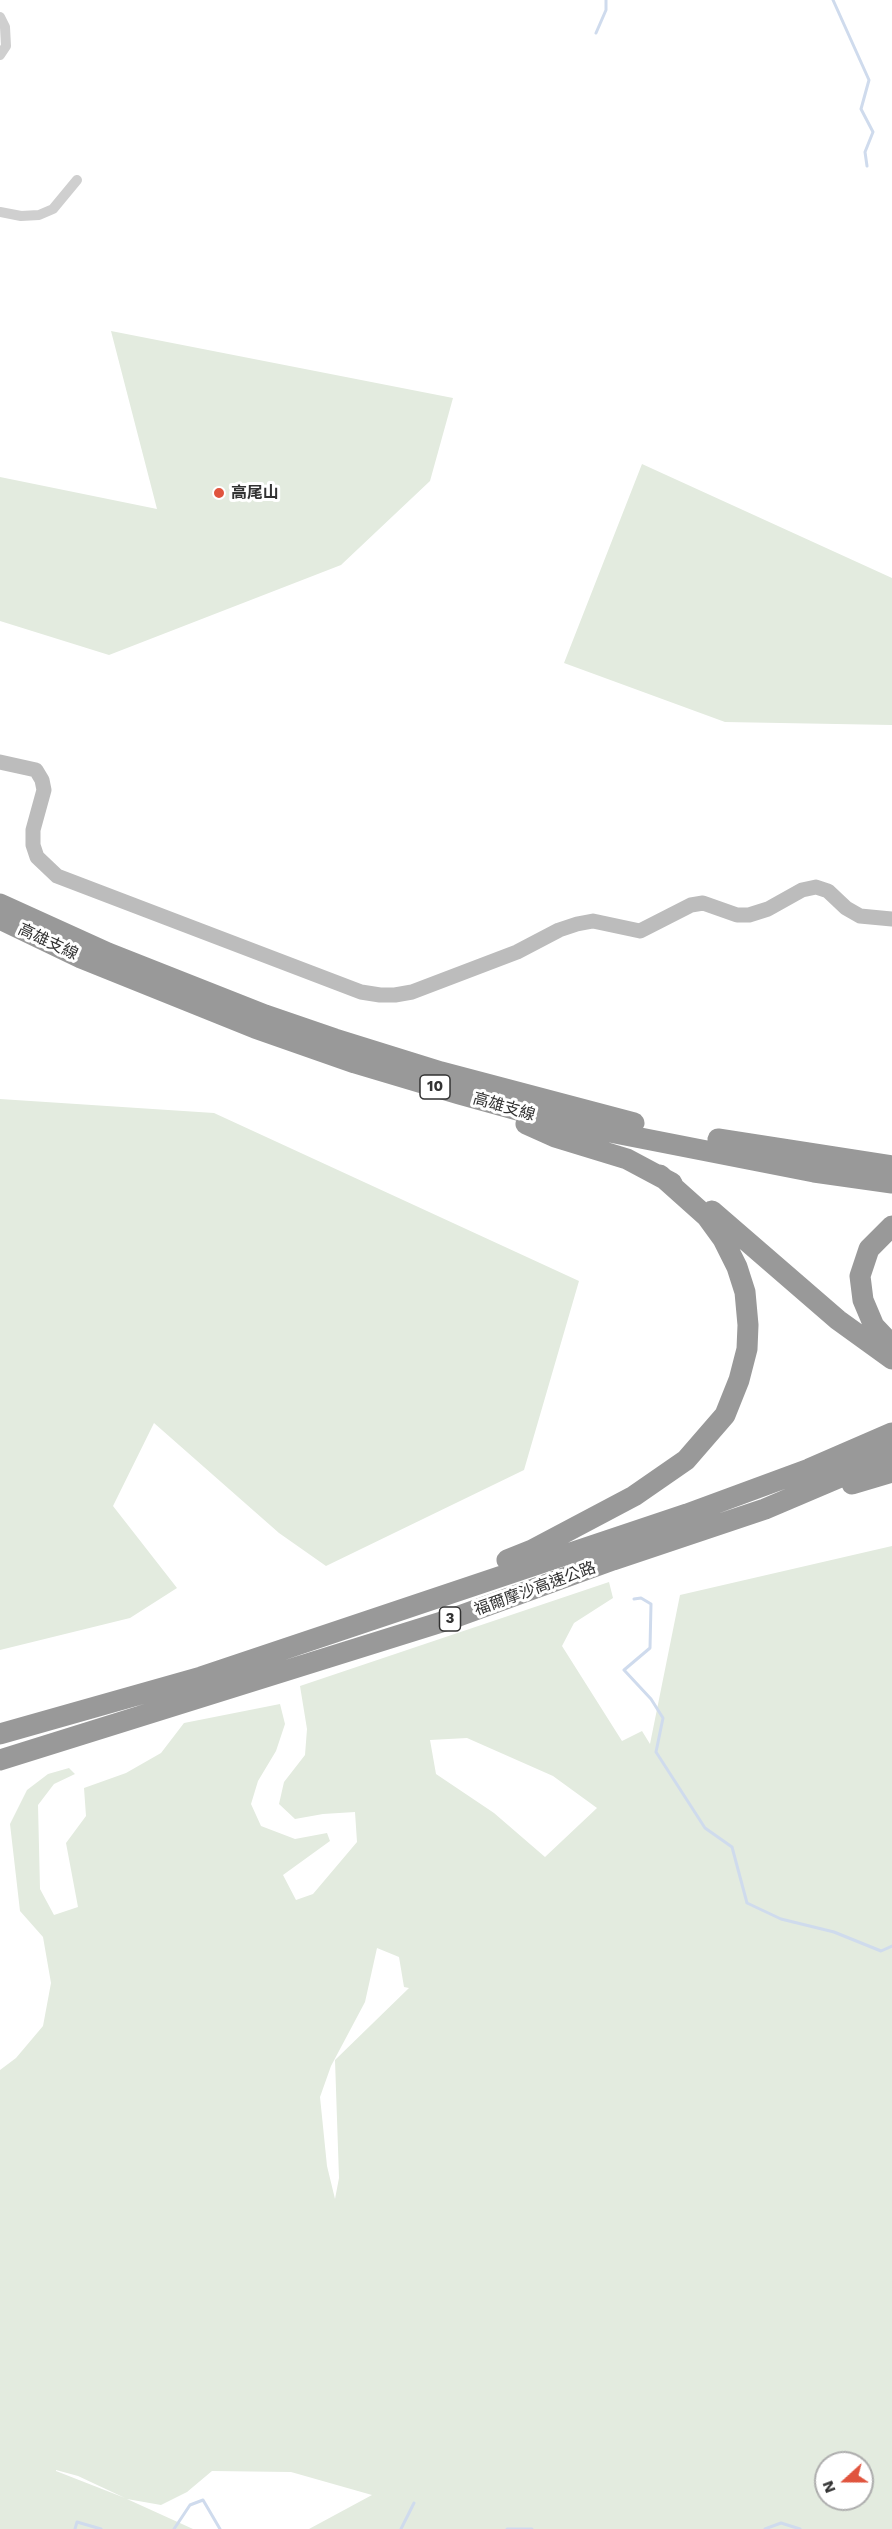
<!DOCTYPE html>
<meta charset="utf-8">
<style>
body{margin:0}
#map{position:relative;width:892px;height:2529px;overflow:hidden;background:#fff;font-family:"Work Sans",sans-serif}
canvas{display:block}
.north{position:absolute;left:814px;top:2451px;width:60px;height:60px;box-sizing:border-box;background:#fff;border:2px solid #adadad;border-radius:50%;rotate:249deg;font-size:16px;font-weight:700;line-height:24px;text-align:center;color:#323232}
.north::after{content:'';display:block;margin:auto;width:21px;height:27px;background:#e0543e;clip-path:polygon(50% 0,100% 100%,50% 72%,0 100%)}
</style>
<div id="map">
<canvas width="892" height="2529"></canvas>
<div class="north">N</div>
</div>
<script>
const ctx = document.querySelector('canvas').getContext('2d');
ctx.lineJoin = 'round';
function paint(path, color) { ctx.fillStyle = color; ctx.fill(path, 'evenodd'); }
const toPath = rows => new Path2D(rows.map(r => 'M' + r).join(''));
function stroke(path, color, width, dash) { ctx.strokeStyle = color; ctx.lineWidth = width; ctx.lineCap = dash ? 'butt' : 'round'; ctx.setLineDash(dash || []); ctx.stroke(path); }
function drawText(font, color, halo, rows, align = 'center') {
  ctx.font = font + ' "Work Sans","Noto Sans TC",sans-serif'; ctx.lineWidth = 6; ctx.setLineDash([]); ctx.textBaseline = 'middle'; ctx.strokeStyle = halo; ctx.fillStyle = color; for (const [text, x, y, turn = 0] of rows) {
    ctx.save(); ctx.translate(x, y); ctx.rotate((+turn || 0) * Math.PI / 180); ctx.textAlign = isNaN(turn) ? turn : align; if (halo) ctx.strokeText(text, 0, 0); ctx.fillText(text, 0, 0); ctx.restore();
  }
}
const green = toPath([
 [111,331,453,398,430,481,341,565,109,655,0,621,0,477,157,509],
 [642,464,892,578,892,725,725,722,564,663],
 [0,1099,214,1113,579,1281,524,1470,326,1566,279,1533,154,1423,113,1506,177,1588,130,1618,0,1650],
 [892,1546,892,2529,309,2529,372,2495,291,2472,212,2471,187,2492,161,2505,127,2499,193,2529,0,2529,0,2070,16,2058,43,2026,51,1983,43,1937,20,1911,10,1824,27,1790,48,1774,69,1768,75,1774,54,1784,38,1805,40,1889,54,1915,78,1907,66,1843,86,1816,84,1788,126,1773,161,1753,184,1723,280,1704,285,1724,276,1751,258,1781,251,1804,261,1826,295,1839,327,1833,330,1841,283,1875,296,1900,313,1894,357,1842,355,1812,323,1814,295,1819,279,1804,284,1782,305,1755,307,1729,300,1686,609,1582,613,1598,574,1623,562,1646,622,1741,642,1731,650,1744,680,1595],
 [467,1738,553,1776,597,1808,545,1857,494,1813,436,1774,430,1740],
 [377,1948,399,1957,404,1987,409,1988,335,2060,339,2178,335,2199,327,2166,320,2097,331,2066,365,2002],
 [826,2463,862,2463,862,2499,826,2499],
 [56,2470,78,2476,125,2498,56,2471]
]);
const stream = toPath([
 [833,0,869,80,861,109,873,132,865,152,867,166],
 [596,33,606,10,606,0],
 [634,1599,641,1598,651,1604,650,1648,624,1670,651,1699,663,1718,656,1752,705,1828,732,1847,747,1903,781,1919,834,1932,881,1951,892,1946],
 [75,2529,77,2522,101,2529],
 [174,2529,190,2505,203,2500,220,2529],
 [401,2529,414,2503],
 [507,2529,532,2529],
 [765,2529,781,2523,800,2529]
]);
const street = toPath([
 [0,17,5,27,6,46,0,55],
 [0,212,21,216,39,215,53,209,77,180]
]);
const secondary = toPath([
 [0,762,36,770,42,780,44,790,33,830,33,845,37,857,57,876,361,992,380,995,395,995,412,992,517,952,559,930,577,924,593,921,640,931,691,905,703,903,737,915,749,915,768,909,802,890,816,887,828,891,846,908,860,916,892,919]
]);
const highway = toPath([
 [0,904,108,953,265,1015,335,1039,441,1072,634,1123],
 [0,919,81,958,255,1028,355,1063,459,1094,564,1123,814,1172,892,1183],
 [526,1124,555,1137,627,1159,672,1183],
 [718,1139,892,1166],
 [712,1211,838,1320,892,1359],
 [892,1226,869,1249,860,1276,863,1300,874,1326,892,1345],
 [852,1484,892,1472],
 [507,1560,532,1550,634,1496,686,1460,725,1415,739,1380,747,1349,748,1325,745,1292,737,1267,723,1239,707,1217,660,1175],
 [0,1734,201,1677,687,1514,809,1469,892,1433],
 [0,1760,448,1620,613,1560,765,1509,892,1455]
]);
const markers = [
 [219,493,6,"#e0543e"]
];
const shields = [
 [435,1087,30],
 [450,1619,21]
];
const shieldNames = [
 ["10",435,1087],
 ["3",450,1619]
];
const poiNames = [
 ["高尾山",231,493]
];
const streetNames = [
 ["高雄支線",48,942,25],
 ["高雄支線",504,1107,16],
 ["福爾摩沙高速公路",535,1589,-20]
];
paint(green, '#e3ebdf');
stroke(stream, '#cfdbed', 3);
stroke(street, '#cfcfcf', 10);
stroke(secondary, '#bcbcbc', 15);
stroke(highway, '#999', 21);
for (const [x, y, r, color] of markers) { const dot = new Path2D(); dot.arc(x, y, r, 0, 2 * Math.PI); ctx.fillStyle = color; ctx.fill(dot); stroke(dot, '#fff', 2); }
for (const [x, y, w] of shields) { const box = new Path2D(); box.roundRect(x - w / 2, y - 12, w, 24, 4.5); ctx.fillStyle = '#fff'; ctx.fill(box); stroke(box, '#323232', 1.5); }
drawText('bold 15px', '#323232', null, shieldNames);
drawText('bold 16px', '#323232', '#fff', poiNames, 'left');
drawText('16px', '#323232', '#fff', streetNames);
</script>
